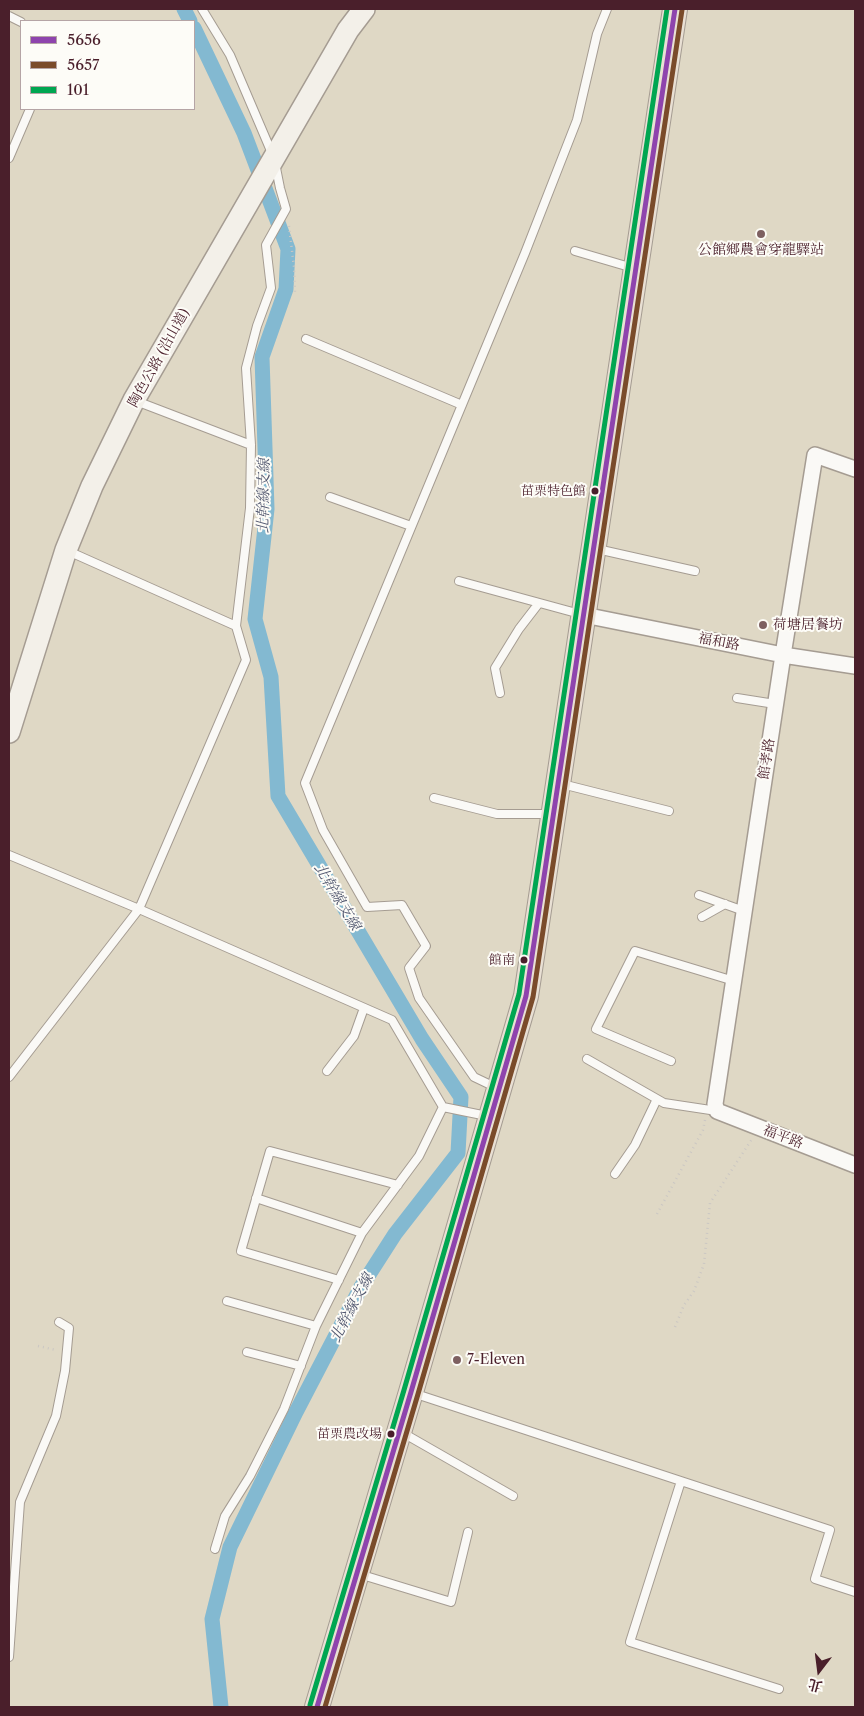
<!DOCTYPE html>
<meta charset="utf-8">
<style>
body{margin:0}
#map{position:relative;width:864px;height:1716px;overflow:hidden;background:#dfd8c5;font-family:"Libre Caslon Text","Noto Serif TC",serif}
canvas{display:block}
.frame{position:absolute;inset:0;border:10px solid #4a1f2b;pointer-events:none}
.legend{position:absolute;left:20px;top:20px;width:175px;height:90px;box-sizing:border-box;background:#fdfcf7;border:1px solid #b5a4a5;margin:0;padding:6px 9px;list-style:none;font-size:15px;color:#4a1f2b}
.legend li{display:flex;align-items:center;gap:10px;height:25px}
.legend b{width:25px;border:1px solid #b5a4a5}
.north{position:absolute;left:794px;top:1646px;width:50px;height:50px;-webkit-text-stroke:4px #fdfcf7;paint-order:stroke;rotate:195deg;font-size:14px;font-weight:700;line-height:20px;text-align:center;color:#4a1f2b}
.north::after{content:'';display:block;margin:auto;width:18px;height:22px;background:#4a1f2b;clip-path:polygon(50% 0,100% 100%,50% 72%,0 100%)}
</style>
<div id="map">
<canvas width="864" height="1716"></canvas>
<div class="frame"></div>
<ul class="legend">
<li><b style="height:6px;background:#8e44ad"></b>5656</li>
<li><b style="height:6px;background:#7a4b2a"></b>5657</li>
<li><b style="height:6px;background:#00a651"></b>101</li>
</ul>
<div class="north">北</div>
</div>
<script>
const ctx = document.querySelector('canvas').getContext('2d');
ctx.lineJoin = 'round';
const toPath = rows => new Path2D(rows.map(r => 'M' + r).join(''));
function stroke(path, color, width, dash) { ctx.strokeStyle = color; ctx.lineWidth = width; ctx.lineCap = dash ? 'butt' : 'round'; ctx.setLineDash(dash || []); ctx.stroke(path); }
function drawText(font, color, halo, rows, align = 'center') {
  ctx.font = font + ' "Libre Caslon Text","Noto Serif TC",serif'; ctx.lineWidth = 4; ctx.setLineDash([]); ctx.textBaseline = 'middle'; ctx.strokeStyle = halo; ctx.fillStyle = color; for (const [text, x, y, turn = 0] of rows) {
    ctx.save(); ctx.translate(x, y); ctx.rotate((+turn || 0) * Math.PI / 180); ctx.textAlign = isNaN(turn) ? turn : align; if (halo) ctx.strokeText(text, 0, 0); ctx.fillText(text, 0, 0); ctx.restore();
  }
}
const canal = toPath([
 [184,9,190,21],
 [194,28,244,133,288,249,286,289,262,357,267,509,255,619,271,677,278,796,422,1039,461,1097,458,1153,395,1234,361,1287,296,1412,230,1547,212,1619,221,1707]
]);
const path = toPath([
 [289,226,294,267,295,294],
 [657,1214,703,1130,705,1120],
 [675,1327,684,1305,694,1291,704,1264,710,1203,752,1139],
 [38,1346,56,1350]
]);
const service = toPath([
 [9,16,21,22],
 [9,158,30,109],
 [575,251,633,268],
 [306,339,462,405],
 [136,401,251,445],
 [330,497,411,526],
 [597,549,695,571],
 [68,551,236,626],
 [459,581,580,614],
 [500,693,495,668,519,629,539,603],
 [737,698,775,704],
 [562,784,669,811],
 [434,798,497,814,552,814],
 [9,855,139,909,392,1020,443,1107,487,1116],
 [699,895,744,911],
 [702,917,725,904],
 [587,1059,664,1103,717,1111],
 [671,1061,596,1029,635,951,734,981],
 [327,1071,354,1036,364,1008],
 [9,1077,139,909,246,660,236,626,250,508,251,445,246,368,257,326,271,288,266,245,286,209,280,188,274,158,230,55,202,9],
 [497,1088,474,1077,419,998,409,968,426,946,402,905,367,907,323,830,305,783,525,253,577,120,597,34,607,9],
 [615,1174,635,1145,657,1099],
 [256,1198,362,1233],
 [339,1280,241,1251,270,1151,398,1185],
 [227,1301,316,1326],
 [247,1352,301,1366],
 [413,1393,830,1530,815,1579,855,1592],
 [403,1433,513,1496],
 [681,1481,630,1642,779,1689],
 [215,1549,225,1516,250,1476,284,1409,316,1326,362,1233,419,1156,443,1107],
 [359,1574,451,1602,468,1532],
 [9,1657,20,1502,56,1416,65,1371,69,1328,59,1322]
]);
const minor = toPath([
 [855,469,815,455,783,655,715,1104,717,1111,855,1165],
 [584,615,783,655,855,666]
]);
const secondary = toPath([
 [9,732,66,550,92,486,134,400,348,30,364,9]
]);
const primary = toPath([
 [317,1707,411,1392,526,996,675,9]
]);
const bus1 = toPath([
 [317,1707,411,1392,526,996,675,9]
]);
const bus2 = toPath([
 [325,1707,418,1394,533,997,682,10]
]);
const bus3 = toPath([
 [310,1705,404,1390,519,994,667,9]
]);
const markers = [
 [761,234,5,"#7e6061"],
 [595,491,4.5,"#4a1f2b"],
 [763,625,5,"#7e6061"],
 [524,960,4.5,"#4a1f2b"],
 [457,1360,5,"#7e6061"],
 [391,1434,4.5,"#4a1f2b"]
];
const busNames = [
 ["苗栗特色館",586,491],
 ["館南",515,960],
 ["苗栗農改場",382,1434]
];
const poiNames = [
 ["公館鄉農會穿龍驛站",761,250,"center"],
 ["荷塘居餐坊",773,625],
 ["7-Eleven",467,1360]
];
const streetNames = [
 ["陶色公路 (沿山道)",159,358,-61],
 ["福和路",719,642,11],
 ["館孝路",767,759,-81],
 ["福平路",783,1137,21]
];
const waterNames = [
 ["北幹線支線",264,496,-89],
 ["北幹線支線",337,897,59],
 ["北幹線支線",352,1308,-62]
];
stroke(canal, '#83b9d1', 15);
stroke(service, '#a59c92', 10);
stroke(minor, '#a59c92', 18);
stroke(secondary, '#a59c92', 24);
stroke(primary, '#a59c92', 26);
stroke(path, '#cbc7c3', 2.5, [1, 4]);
stroke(service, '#faf9f6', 8);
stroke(minor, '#faf9f6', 15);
stroke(secondary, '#f3f0e9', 21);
stroke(primary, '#e9e0d4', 24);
stroke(bus1, '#8e44ad', 5);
stroke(bus2, '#7a4b2a', 5);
stroke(bus3, '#00a651', 5);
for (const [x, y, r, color] of markers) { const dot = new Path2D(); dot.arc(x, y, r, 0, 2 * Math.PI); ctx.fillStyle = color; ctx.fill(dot); stroke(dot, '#fdfcf7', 2); }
drawText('13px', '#4a1f2b', '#fdfcf7', busNames, 'right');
drawText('14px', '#4a1f2b', '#fdfcf7', poiNames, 'left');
drawText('14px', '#4a1f2b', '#fdfcf7', streetNames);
drawText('italic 15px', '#51576f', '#fdfcf7', waterNames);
</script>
